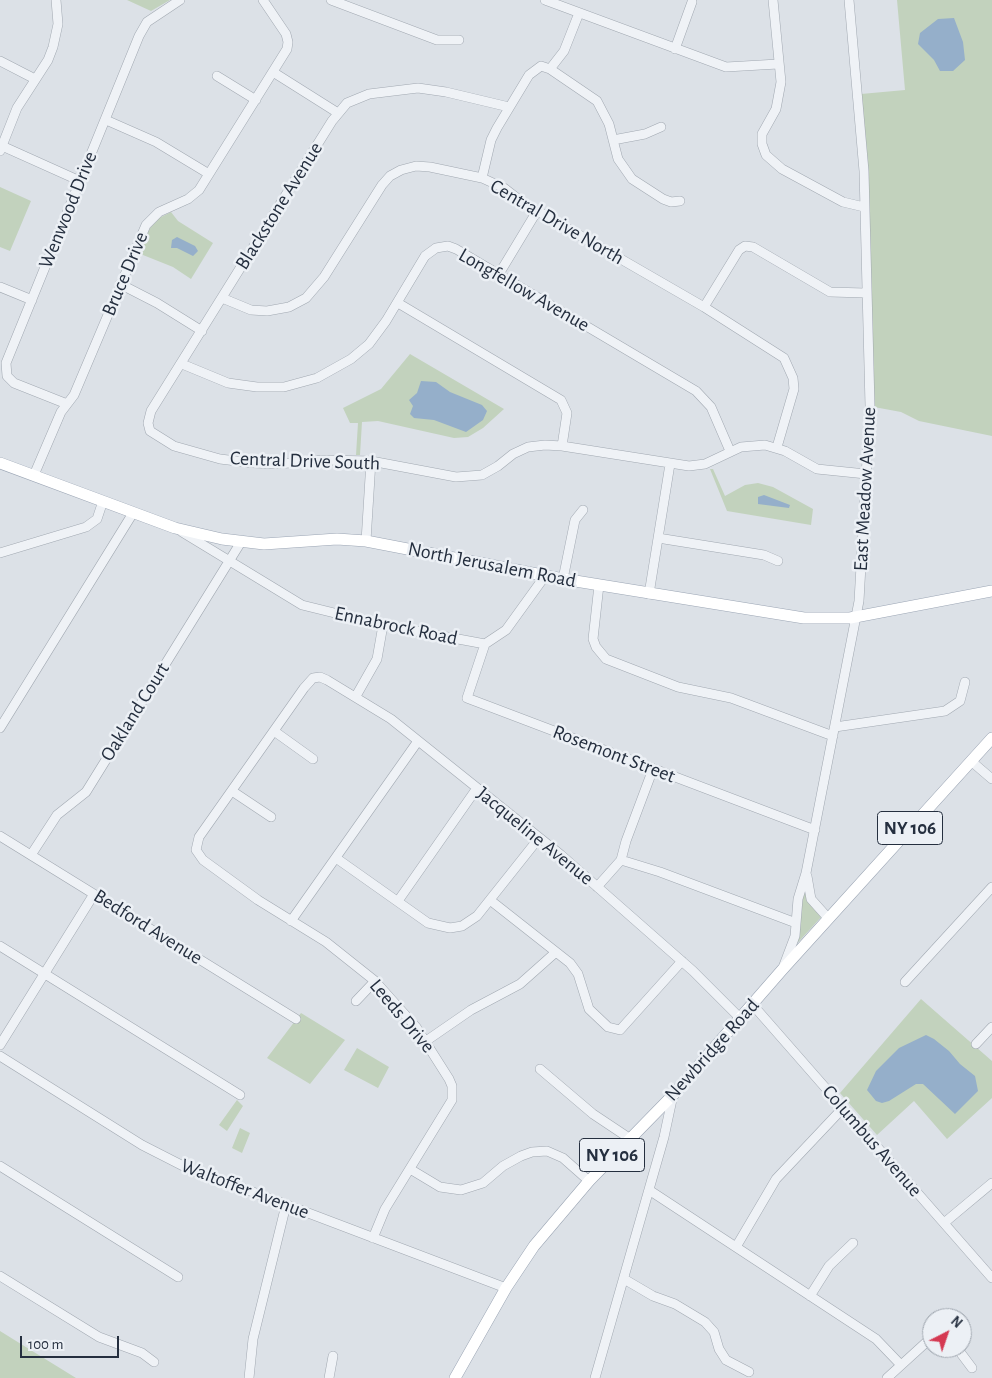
<!DOCTYPE html>
<style>
body{margin:0}
#map{position:relative;width:992px;height:1378px;overflow:hidden;background:#dce1e7;font-family:"Alegreya Sans",sans-serif}
canvas{display:block}
.north{position:absolute;left:922px;top:1308px;width:50px;height:50px;box-sizing:border-box;background:#ecf0f5;border:1px solid #9ca3ac;border-radius:50%;rotate:41deg;font-size:14px;font-weight:700;line-height:20px;text-align:center;color:#252f3f}
.north::after{content:'';display:block;margin:auto;width:18px;height:22px;background:#d53952;clip-path:polygon(50% 0,100% 100%,50% 72%,0 100%)}
.scale{position:absolute;left:20px;top:1336px;width:99px;height:22px;box-sizing:border-box;border:2px solid #252f3f;border-top:0;padding-left:6px;font-size:15px;line-height:18px;white-space:nowrap;color:#252f3f;-webkit-text-stroke:4px #ecf0f5;paint-order:stroke}
</style>
<div id="map">
<canvas width="992" height="1378"></canvas>
<div class="north">N</div>
<div class="scale">100 m</div>
</div>
<script>
const ctx = document.querySelector('canvas').getContext('2d');
ctx.lineJoin = 'round';
function paint(path, color) { ctx.fillStyle = color; ctx.fill(path, 'evenodd'); }
const toPath = rows => new Path2D(rows.map(r => 'M' + r).join(''));
function stroke(path, color, width, dash) { ctx.strokeStyle = color; ctx.lineWidth = width; ctx.lineCap = dash ? 'butt' : 'round'; ctx.setLineDash(dash || []); ctx.stroke(path); }
function drawText(font, color, halo, rows, align = 'center') {
  ctx.font = font + ' "Alegreya Sans",sans-serif'; ctx.lineWidth = 5; ctx.setLineDash([]); ctx.textBaseline = 'middle'; ctx.strokeStyle = halo; ctx.fillStyle = color; for (const [text, x, y, turn = 0] of rows) {
    ctx.save(); ctx.translate(x, y); ctx.rotate((+turn || 0) * Math.PI / 180); ctx.textAlign = isNaN(turn) ? turn : align; if (halo) ctx.strokeText(text, 0, 0); ctx.fillText(text, 0, 0); ctx.restore();
  }
}
const green = toPath([
 [127,0,170,0,151,11],
 [897,0,992,0,992,436,919,421,901,412,874,407,861,94,905,90],
 [0,187,31,201,10,251,0,247],
 [171,212,178,221,213,243,191,279,173,267,138,253,150,228,159,218],
 [410,354,504,409,483,428,468,437,454,438,378,421,362,422,360,455,356,455,358,423,350,423,343,408,381,389],
 [710,469,713,469,725,496,745,485,758,483,773,487,813,509,811,525,727,511],
 [805,881,823,915,792,949],
 [921,999,992,1061,992,1098,947,1139,914,1101,877,1135,840,1093],
 [301,1013,345,1040,310,1084,267,1058],
 [357,1048,389,1067,378,1088,344,1070],
 [237,1100,243,1106,227,1131,219,1125],
 [240,1128,250,1133,242,1153,232,1148],
 [0,1331,29,1349,76,1378,0,1378]
]);
const water = toPath([
 [954,18,963,42,965,60,953,71,940,71,934,60,918,44,920,33,938,19],
 [177,237,195,246,198,251,193,256,177,248,171,248,172,240],
 [421,381,436,382,450,392,482,405,487,411,483,420,466,432,434,420,414,418,410,414,413,406,409,400,417,393],
 [764,495,790,505,789,508,758,504,758,497],
 [926,1035,934,1039,949,1051,960,1064,975,1076,978,1091,955,1114,923,1084,916,1084,889,1101,882,1103,876,1101,867,1090,876,1071,899,1048]
]);
const minor = toPath([
 [331,0,437,40,459,40],
 [545,0,726,67,778,64],
 [773,0,781,82,776,109,762,134,762,144,766,155,782,169,843,202,864,207],
 [675,49,692,2],
 [0,61,35,79],
 [550,69,564,51,579,13],
 [273,72,338,113],
 [217,76,256,100],
 [509,107,446,92,418,88,369,94,347,103,332,121,151,411,148,423,150,431,174,446,220,459,253,463,278,464,323,460,371,461,456,477,482,475,498,466,513,454,528,447,545,445,562,446,689,466,705,464,741,447,765,445,785,451,817,469,866,474],
 [106,120,156,142,209,174],
 [613,140,645,134,661,127],
 [0,145,80,181],
 [0,151,17,108,48,60,53,47,58,24,56,0],
 [482,178,491,140,497,128,529,75,541,66,550,69,597,101,609,124,618,159,632,179,663,199,671,202,680,201],
 [499,274,537,211],
 [120,284,157,303,202,331],
 [0,287,32,300],
 [222,298,251,310,267,311,289,307,306,298,324,277,382,185,390,176,401,170,416,166,430,167,482,178,504,188,522,202,704,307,784,358,793,378,794,389,777,447],
 [398,303,561,400,567,413,562,446],
 [704,307,739,250,745,246,753,247,830,292,865,293],
 [182,364,228,383,257,387,284,387,317,378,351,359,369,344,386,321,425,256,436,248,448,246,456,249,696,391,711,407,730,451],
 [67,404,14,383,7,376,6,363,139,36,147,22,180,0],
 [34,475,61,412,74,395,146,225,159,212,188,199,199,190,287,49,288,42,286,34,263,0],
 [182,532,302,605,383,625,485,644,506,630,545,576],
 [658,538,764,555,778,561],
 [366,541,371,461],
 [0,553,86,527,97,519,103,501],
 [563,579,575,520,583,510],
 [599,585,593,639,596,647,606,659,678,687,731,698,833,736],
 [649,594,670,464],
 [485,644,467,698,815,830],
 [356,696,377,659,383,625],
 [835,727,945,711,960,701,965,682],
 [0,728,133,513],
 [274,731,313,759],
 [971,761,992,779],
 [232,791,271,817],
 [0,836,296,1019],
 [31,855,57,815,86,792,241,542],
 [336,858,428,923,450,928,462,926,477,916,539,838],
 [621,860,660,872,796,923],
 [807,876,811,899,828,918],
 [597,887,621,860,626,841,653,769],
 [490,900,570,963,578,974,589,1009,608,1027,620,1030,682,961],
 [398,901,477,788],
 [291,921,418,741],
 [0,946,240,1095],
 [784,965,795,936,798,899,806,873,859,601,870,406,864,171,849,0],
 [905,982,992,887],
 [356,1001,375,981],
 [752,1004,992,1278],
 [426,1041,471,1010,520,984,556,952],
 [976,1044,992,1027],
 [0,1045,94,894],
 [0,1056,142,1145,193,1171,216,1178,506,1288],
 [540,1069,593,1114,629,1138],
 [0,1166,178,1277],
 [410,1169,440,1187,461,1190,483,1183,503,1166,521,1156,532,1152,547,1151,563,1158,589,1181],
 [649,1190,876,1339,901,1365],
 [944,1223,992,1183],
 [373,1238,385,1209,452,1100,452,1086,449,1079,416,1027,375,981,326,942,258,900,203,860,196,850,199,837,304,688,313,678,320,677,327,680,391,719,561,855,693,971,740,1018],
 [736,1247,776,1179,843,1108],
 [0,1276,99,1337,142,1353,154,1362],
 [624,1279,653,1296,675,1304,705,1322,714,1332,719,1349,726,1360,749,1372],
 [810,1296,829,1266,853,1243],
 [957,1348,972,1368],
 [249,1378,253,1339,286,1205],
 [329,1378,333,1356],
 [595,1378,664,1137,673,1095],
 [887,1378,932,1337]
]);
const major = toPath([
 [0,463,175,528,222,539,264,544,337,539,366,541,563,579,804,618,850,618,992,591],
 [455,1378,506,1288,534,1246,589,1181,673,1095,782,970,992,738]
]);
const shields = [
 [910,828,65],
 [612,1155,65]
];
const shieldNames = [
 ["NY 106",910,828],
 ["NY 106",612,1155]
];
const streetNames = [
 ["Blackstone Avenue",279,206,-58],
 ["Wenwood Drive",68,210,-68],
 ["Central Drive North",557,222,30],
 ["Bruce Drive",125,274,-67],
 ["Longfellow Avenue",524,290,30],
 ["Central Drive South",305,461,2],
 ["East Meadow Avenue",865,489,-87],
 ["North Jerusalem Road",492,565,11],
 ["Ennabrock Road",396,626,12],
 ["Oakland Court",135,712,-58],
 ["Rosemont Street",614,754,21],
 ["Jacqueline Avenue",535,836,39],
 ["Bedford Avenue",148,927,32],
 ["Leeds Drive",402,1016,50],
 ["Newbridge Road",712,1050,-48],
 ["Columbus Avenue",872,1141,49],
 ["Waltoffer Avenue",245,1189,21]
];
paint(green, '#c2d2bd');
paint(water, '#95afca');
stroke(minor, '#a1a8b1', 10);
stroke(major, '#9ba5b4', 12);
stroke(minor, '#eff2f6', 9);
stroke(major, '#fff', 11);
for (const [x, y, w] of shields) { const box = new Path2D(); box.roundRect(x - w / 2, y - 16.5, w, 33, 4); ctx.fillStyle = '#ecf0f5'; ctx.fill(box); stroke(box, '#252f3f', 1); }
drawText('bold 19px', '#252f3f', null, shieldNames);
drawText('20px', '#252f3f', '#ecf0f5', streetNames);
</script>
